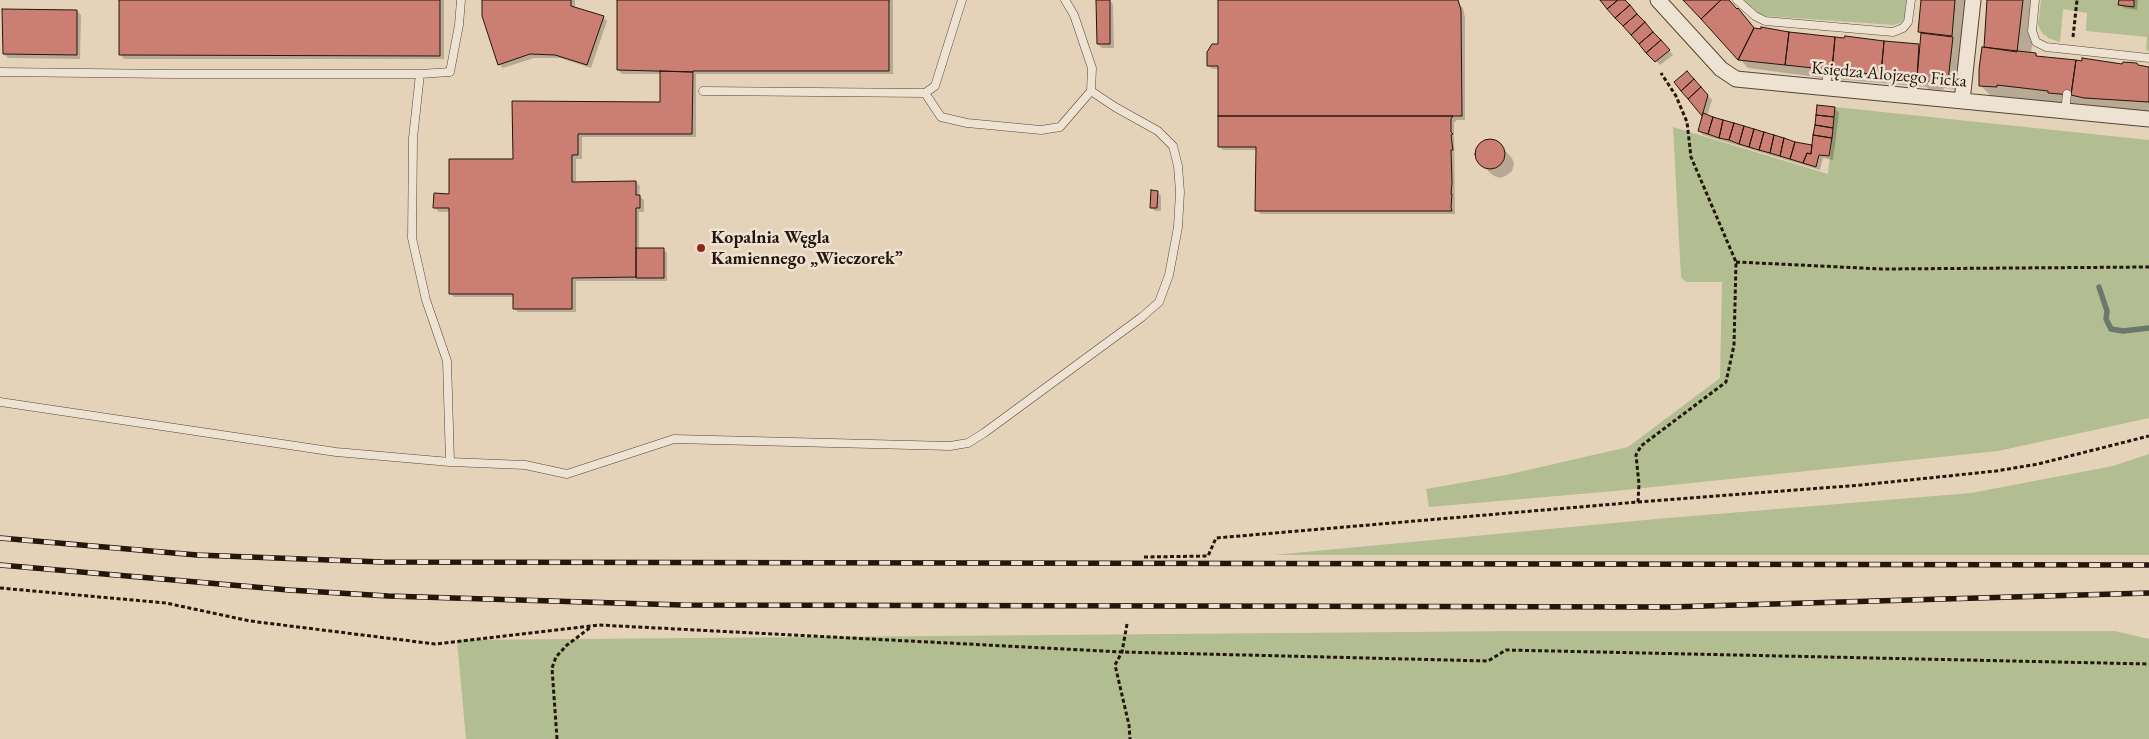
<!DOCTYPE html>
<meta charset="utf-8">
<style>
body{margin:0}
canvas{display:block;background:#e5d3b9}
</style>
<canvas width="2149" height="739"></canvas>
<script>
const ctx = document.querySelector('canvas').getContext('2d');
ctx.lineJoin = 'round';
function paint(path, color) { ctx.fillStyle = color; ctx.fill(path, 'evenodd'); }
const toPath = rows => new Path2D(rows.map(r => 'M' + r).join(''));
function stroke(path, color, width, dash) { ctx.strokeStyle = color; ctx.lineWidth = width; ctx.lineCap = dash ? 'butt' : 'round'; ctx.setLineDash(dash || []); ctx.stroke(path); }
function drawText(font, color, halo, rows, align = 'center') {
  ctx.font = font + ' "EB Garamond",serif'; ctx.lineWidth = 5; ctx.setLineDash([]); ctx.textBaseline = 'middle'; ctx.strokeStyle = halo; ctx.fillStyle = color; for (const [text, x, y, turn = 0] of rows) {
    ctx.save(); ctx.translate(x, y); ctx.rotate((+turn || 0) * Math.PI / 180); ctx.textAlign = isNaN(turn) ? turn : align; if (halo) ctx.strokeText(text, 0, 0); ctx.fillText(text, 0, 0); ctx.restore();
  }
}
const green = toPath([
 [1744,0,1906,0,1905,17,1900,23,1893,25,1766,16,1758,13],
 [2041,0,2149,0,2149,51,2146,50,2147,37,2086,31,2087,13,2063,9,2060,42,2048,38,2042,33,2038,25],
 [1835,107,2149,140,2149,418,1998,451,1615,491,1429,507,1426,489,1506,475,1628,447,1720,378,1722,282,1686,282,1681,277,1673,127,1828,174],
 [2149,454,2149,555,1273,555,1656,519,1971,493,2113,466],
 [1525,631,2115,631,2149,639,2149,739,466,739,457,640]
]);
const shadow = toPath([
 [120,0,444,0,444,59,124,59,120,54],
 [484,0,575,0,575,8,603,17,607,21,591,68,560,58,534,58,503,68,499,64],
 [618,0,893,0,893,74,696,74,696,137,582,137,582,159,576,159,576,183,636,182,640,186,639,196,644,200,644,212,639,212,639,249,663,249,667,253,667,281,576,281,576,312,518,312,514,308,514,297,454,297,450,293,450,212,439,212,435,208,450,195,514,160,514,102,661,103,661,74,622,74,618,70],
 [1109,0,1113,4,1114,48,1102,48,1098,44],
 [1219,0,1455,0,1463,8,1465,18,1465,120,1457,120,1454,123,1455,214,1261,214,1257,210,1257,150,1223,150,1219,146,1219,69,1212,69,1208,65,1219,45],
 [1601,0,1624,0,1673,55,1660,65],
 [1685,0,1728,0,1747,18,1756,29,1845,39,1861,38,1920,46,1922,34,1919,32,1919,19,1922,0,1970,0,1969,4,1964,4,1956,89,1944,88,1943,90,1929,89,1927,87,1824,78,1748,68],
 [1990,0,2037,0,2031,54,2036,54,2039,58,2149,68,2149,114,2010,98,2010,100,1993,98,1980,85],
 [2120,0,2138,0,2137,10,2124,8,2120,4],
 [77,11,81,15,80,59,8,58,4,54],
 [1691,76,1712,100,1707,116,1794,143,1813,147,1835,109,1839,113,1833,160,1823,158,1820,170,1703,135,1699,131,1704,116,1676,82],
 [1492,141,1499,144,1512,158,1514,164,1512,171,1507,175,1501,178,1494,176,1489,172,1477,157,1477,150,1480,145],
 [1157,192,1161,196,1161,211,1155,211,1151,207]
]);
const stream = toPath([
 [2099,287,2107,311,2106,319,2111,329,2123,331,2149,328]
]);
const building = toPath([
 [119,0,440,0,440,56,119,55,119,0],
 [482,0,571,0,571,6,604,16,587,65,555,55,530,54,498,65,482,16,482,0],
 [617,0,889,0,889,71,693,71,693,72,617,70,617,0],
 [1096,0,1110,0,1110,44,1097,44,1096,0],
 [1218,0,1458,0,1461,10,1462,116,1218,116,1218,66,1207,66,1207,52,1212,44,1218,44,1218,0],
 [1600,0,1618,0,1607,9,1600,0],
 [1618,0,1625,0,1630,5,1615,18,1607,9,1618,0],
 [1683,0,1721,0,1701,19,1683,0],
 [1721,0,1729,0,1737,9,1738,8,1754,28,1738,60,1701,19,1721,0],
 [1921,0,1955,0,1952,36,1918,32,1921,0],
 [1987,0,2023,0,2017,52,1984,47,1987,0],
 [2119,0,2134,0,2134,7,2118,5,2119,0],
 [1630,5,1637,14,1623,26,1615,18,1630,5],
 [2,9,77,10,77,55,3,54,2,9],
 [1637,14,1645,22,1631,35,1623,26,1637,14],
 [1645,22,1653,32,1639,44,1631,35,1645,22],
 [1761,27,1789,32,1785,65,1738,60,1754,28,1761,29,1761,27],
 [1653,32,1661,40,1646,53,1639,44,1653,32],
 [1789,32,1835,37,1832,70,1785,65,1789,32],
 [1921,33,1953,37,1948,81,1935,80,1935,82,1919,81,1919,79,1917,78,1921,33],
 [1845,36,1884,41,1881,75,1832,70,1835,37,1844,38,1845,36],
 [1661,40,1670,50,1655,62,1646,53,1661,40],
 [1884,41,1919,44,1917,78,1882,76,1881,75,1884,41],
 [1982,47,2036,53,2036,56,2076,60,2071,95,2048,93,2048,91,1997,85,1997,87,1979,86,1979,69,1982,47],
 [2082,58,2122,64,2123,62,2137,63,2138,65,2149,67,2149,102,2084,98,2071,95,2076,60,2082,61,2082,58],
 [660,71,693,72,692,134,578,134,578,155,572,155,572,182,636,181,636,195,640,195,640,208,636,208,636,277,572,278,572,309,513,309,513,294,449,294,449,208,433,208,434,193,449,194,449,159,513,159,512,101,660,102,660,71],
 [1687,71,1694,79,1681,91,1674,82,1687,71],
 [1694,79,1701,87,1688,99,1681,91,1694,79],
 [1701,87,1708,95,1702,116,1688,99,1701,87],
 [1817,105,1835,107,1834,117,1816,115,1817,105],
 [1703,113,1713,117,1708,134,1698,131,1703,113],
 [1816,115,1834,117,1833,128,1815,125,1816,115],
 [1218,116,1453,116,1451,119,1451,132,1453,134,1451,135,1453,150,1451,150,1452,183,1451,194,1452,194,1451,207,1452,211,1255,211,1256,147,1218,147,1218,116],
 [1713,117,1723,120,1719,138,1708,134,1713,117],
 [1723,120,1734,123,1729,140,1719,138,1723,120],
 [1734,123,1744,126,1739,144,1729,140,1734,123],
 [1815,125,1833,128,1832,138,1813,135,1815,125],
 [1744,126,1754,129,1749,147,1739,144,1744,126],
 [1754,129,1764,132,1759,150,1749,147,1754,129],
 [1764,132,1774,135,1770,153,1759,150,1764,132],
 [1774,135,1784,138,1780,156,1770,153,1774,135],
 [1813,135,1832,138,1829,156,1819,155,1816,167,1803,163,1807,153,1811,154,1813,135],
 [1784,138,1795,142,1790,159,1780,156,1784,138],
 '1475 154a15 15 0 1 1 30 0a15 15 0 1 1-30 0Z',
 [1795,142,1812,145,1811,154,1807,153,1803,163,1790,159,1795,142],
 [1151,190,1158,191,1157,208,1150,208,1151,190],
 [636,248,664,248,664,278,636,278,636,248]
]);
const path = toPath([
 [2073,37,2077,0],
 [1736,262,1882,269,2149,267],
 [1638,502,1861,485,1996,471,2038,464,2149,436],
 [1144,557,1208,556,1216,538,1638,502,1639,484,1636,455,1641,446,1726,382,1734,345,1736,262,1691,157,1687,122,1676,96,1661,73],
 [0,588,166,603,250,621,435,644,599,625,1122,652,1488,661,1506,650,2149,664],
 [1127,624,1122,652,1115,665,1129,725,1130,739],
 [557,739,552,668,556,657,567,645,591,627]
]);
const service = toPath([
 [1737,0,1755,16,1765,21,1893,32,1903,28,1908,22,1911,0],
 [2035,0,2032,31,2036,42,2046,47,2149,58],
 [0,72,173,74,420,74,450,72,459,25,461,0],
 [420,74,413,138,412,238,426,300,447,361,450,462],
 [1826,88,1828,69],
 [703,91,925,93,935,86,962,0],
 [925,93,941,117,967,123,1041,130,1060,127,1091,91,1092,68,1074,15,1065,0],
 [2065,111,2067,94],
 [0,402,336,452,450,462,525,465,567,474,674,439,950,446,968,443,984,433,1142,317,1159,302,1169,275,1178,227,1180,192,1178,166,1173,146,1158,131,1115,107,1091,91]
]);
const minor = toPath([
 [1658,0,1721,69,1736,79,2149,119],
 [1962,101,1973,0]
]);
const rail = toPath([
 [0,538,197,555,382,562,2149,565],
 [0,565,289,590,388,596,682,605,1670,607,2149,593]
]);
const markers = [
 [701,248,5,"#8f2418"]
];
const streetNames = [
 ["Księdza Alojzego Ficka",1889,75,5]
];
const poiNames = [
 ["Kopalnia Węgla",711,238],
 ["Kamiennego „Wieczorek”",711,259]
];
paint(green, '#b2bd91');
paint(shadow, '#0003');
stroke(stream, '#69786a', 5.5);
paint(building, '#cb7e72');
stroke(building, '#24160c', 1);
stroke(service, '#544537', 9);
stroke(minor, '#544537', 17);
stroke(path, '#24160c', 3, [4, 2.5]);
stroke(service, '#eee2d2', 8);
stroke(minor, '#eee2d2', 15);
stroke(rail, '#24160c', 5.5);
stroke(rail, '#eee2d2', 4, [11]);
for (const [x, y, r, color] of markers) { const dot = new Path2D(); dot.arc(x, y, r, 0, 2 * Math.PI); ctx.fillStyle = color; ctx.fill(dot); stroke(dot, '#eee2d2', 2); }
drawText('18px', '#24160c', '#eee2d2', streetNames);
drawText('bold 18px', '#24160c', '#eee2d2', poiNames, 'left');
</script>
